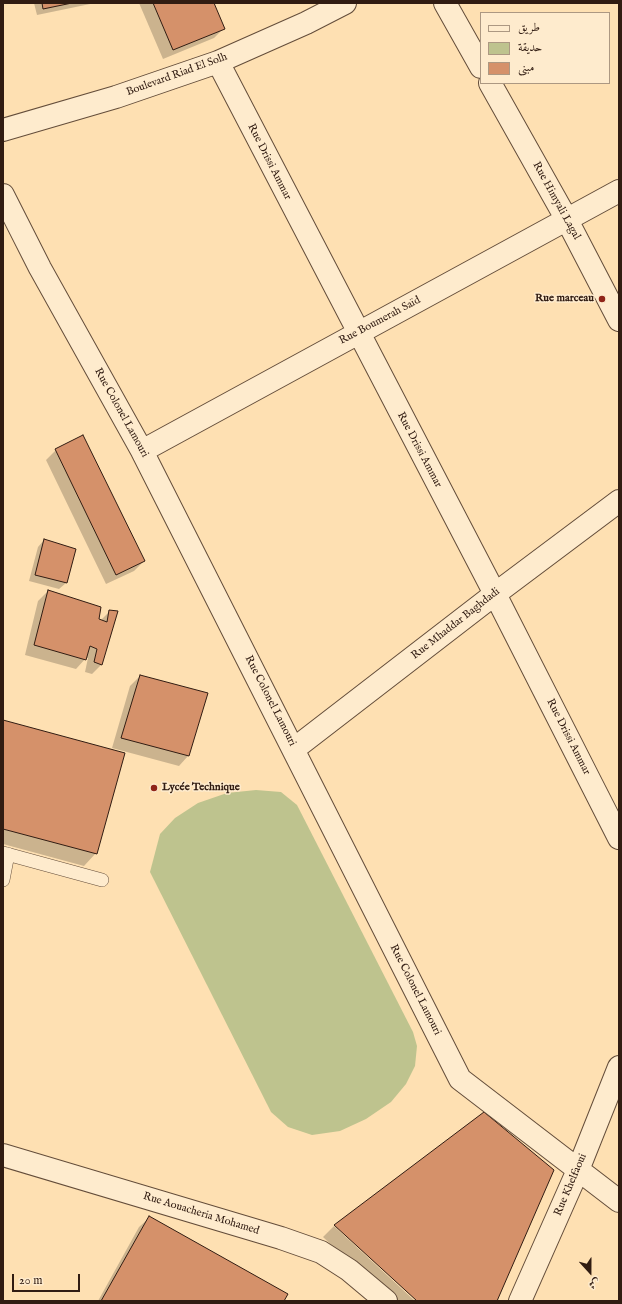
<!DOCTYPE html>
<meta charset="utf-8">
<style>
body{margin:0}
#map{position:relative;width:622px;height:1304px;overflow:hidden;background:#fee0b2;font-family:"IM FELL English",Amiri,serif}
canvas{display:block}
.frame{position:absolute;inset:0;border:4px solid #311c12;pointer-events:none}
.legend{position:absolute;left:480px;top:12px;width:130px;height:72px;box-sizing:border-box;background:#feebcd;border:1px solid #ac9882;margin:0;padding:5px 7px;list-style:none;font-size:12px;color:#311c12}
.legend li{display:flex;align-items:center;gap:8px;height:20px}
.legend b{width:20px;border:1px solid #ac9882}
.north{position:absolute;left:570px;top:1252px;width:40px;height:40px;-webkit-text-stroke:3px #feebcd;paint-order:stroke;rotate:159deg;font-size:11px;font-weight:700;line-height:16px;text-align:center;color:#311c12}
.north::after{content:'';display:block;margin:auto;width:14px;height:18px;background:#311c12;clip-path:polygon(50% 0,100% 100%,50% 72%,0 100%)}
.scale{position:absolute;left:12px;top:1274px;width:68px;height:18px;box-sizing:border-box;border:2px solid #311c12;border-top:0;padding-left:5px;font-size:12px;line-height:14px;white-space:nowrap;color:#311c12;-webkit-text-stroke:3px #feebcd;paint-order:stroke}
</style>
<div id="map">
<canvas width="622" height="1304"></canvas>
<div class="frame"></div>
<ul class="legend">
<li><b style="height:5px;background:#feebcd"></b>طريق</li>
<li><b style="height:11px;background:#bec38e"></b>حديقة</li>
<li><b style="height:11px;background:#d5916a"></b>مبنى</li>
</ul>
<div class="north">ش</div>
<div class="scale">20 m</div>
</div>
<script>
const ctx = document.querySelector('canvas').getContext('2d');
ctx.lineJoin = 'round';
function paint(path, color) { ctx.fillStyle = color; ctx.fill(path, 'evenodd'); }
const toPath = rows => new Path2D(rows.map(r => 'M' + r).join(''));
function stroke(path, color, width, dash) { ctx.strokeStyle = color; ctx.lineWidth = width; ctx.lineCap = dash ? 'butt' : 'round'; ctx.setLineDash(dash || []); ctx.stroke(path); }
function drawText(font, color, halo, rows, align = 'center') {
  ctx.font = font + ' "IM FELL English",serif'; ctx.lineWidth = 3; ctx.setLineDash([]); ctx.textBaseline = 'middle'; ctx.strokeStyle = halo; ctx.fillStyle = color; for (const [text, x, y, turn = 0] of rows) {
    ctx.save(); ctx.translate(x, y); ctx.rotate((+turn || 0) * Math.PI / 180); ctx.textAlign = isNaN(turn) ? turn : align; if (halo) ctx.strokeText(text, 0, 0); ctx.fillText(text, 0, 0); ctx.restore();
  }
}
const green = toPath([
 [256,790,281,792,297,805,413,1032,417,1046,415,1066,406,1084,391,1102,366,1119,340,1131,312,1135,288,1127,271,1112,150,872,160,834,175,818,198,803,227,793]
]);
const shadow = toPath([
 [34,3,95,3,37,15],
 [139,3,213,3,224,28,214,38,163,59],
 [56,450,144,561,134,571,106,584,46,460],
 [44,540,75,549,66,583,59,589,29,581,38,547],
 [48,591,100,621,110,611,102,664,92,674,85,672,88,658,86,658,76,669,25,655,38,601],
 [140,676,206,694,188,756,179,766,112,748,130,686],
 [3,721,96,853,84,866,3,844],
 [149,1218,283,1301,98,1301,139,1227],
 [334,1226,415,1301,391,1301,323,1237]
]);
const building = toPath([
 [42,3,72,3,43,9,42,3],
 [153,3,214,3,225,29,173,50,153,3],
 [83,435,145,561,116,575,55,449,83,435],
 [44,539,76,549,67,583,35,575,44,539],
 [48,590,101,607,99,619,107,622,109,610,118,611,102,665,94,662,97,649,90,646,86,660,34,645,48,590],
 [140,675,208,693,189,756,121,738,140,675],
 [3,720,125,753,97,854,3,829,3,720],
 [484,1112,554,1170,497,1301,417,1301,334,1225,484,1112],
 [149,1216,288,1294,284,1301,101,1301,149,1216]
]);
const lane = toPath([
 [3,853,102,880],
 [3,880,8,854]
]);
const street = toPath([
 [445,3,481,67],
 [218,62,495,594,619,838],
 [490,83,567,220,619,320],
 [3,130,116,97,218,62,306,23,345,3],
 [3,195,40,268,142,451,460,1079,619,1201],
 [142,451,619,191],
 [294,749,495,594,619,501],
 [3,1155,281,1238,321,1252,349,1270,386,1301],
 [520,1301,578,1170,619,1067]
]);
const markers = [
 [602,299,4,"#8f2418"],
 [154,788,4,"#8f2418"]
];
const streetNames = [
 ["Boulevard Riad El Solh",177,75,-20],
 ["Rue Drissi Ammar",269,162,63],
 ["Rue Himyali Lagal",556,201,61],
 ["Rue Boumerah Saïd",380,321,-28],
 ["Rue Colonel Lamouri",121,413,61],
 ["Rue Drissi Ammar",419,450,62],
 ["Rue Mhaddar Baghdadi",456,624,-38],
 ["Rue Colonel Lamouri",270,701,63],
 ["Rue Drissi Ammar",568,737,63],
 ["Rue Colonel Lamouri",415,990,63],
 ["Rue Khelfaoui",571,1185,-67],
 ["Rue Aouacheria Mohamed",201,1214,17]
];
const poiNames = [
 ["Rue marceau",594,299],
 ["Lycée Technique",162,788,"left"]
];
paint(green, '#bec38e');
paint(shadow, '#0003');
paint(building, '#d5916a');
stroke(building, '#311c12', 1);
stroke(lane, '#644d3a', 14);
stroke(street, '#644d3a', 24);
stroke(lane, '#feebcd', 13);
stroke(street, '#feebcd', 22);
for (const [x, y, r, color] of markers) { const dot = new Path2D(); dot.arc(x, y, r, 0, 2 * Math.PI); ctx.fillStyle = color; ctx.fill(dot); stroke(dot, '#feebcd', 1.5); }
drawText('11px', '#311c12', '#feebcd', streetNames);
drawText('bold 11px', '#311c12', '#feebcd', poiNames, 'right');
</script>
